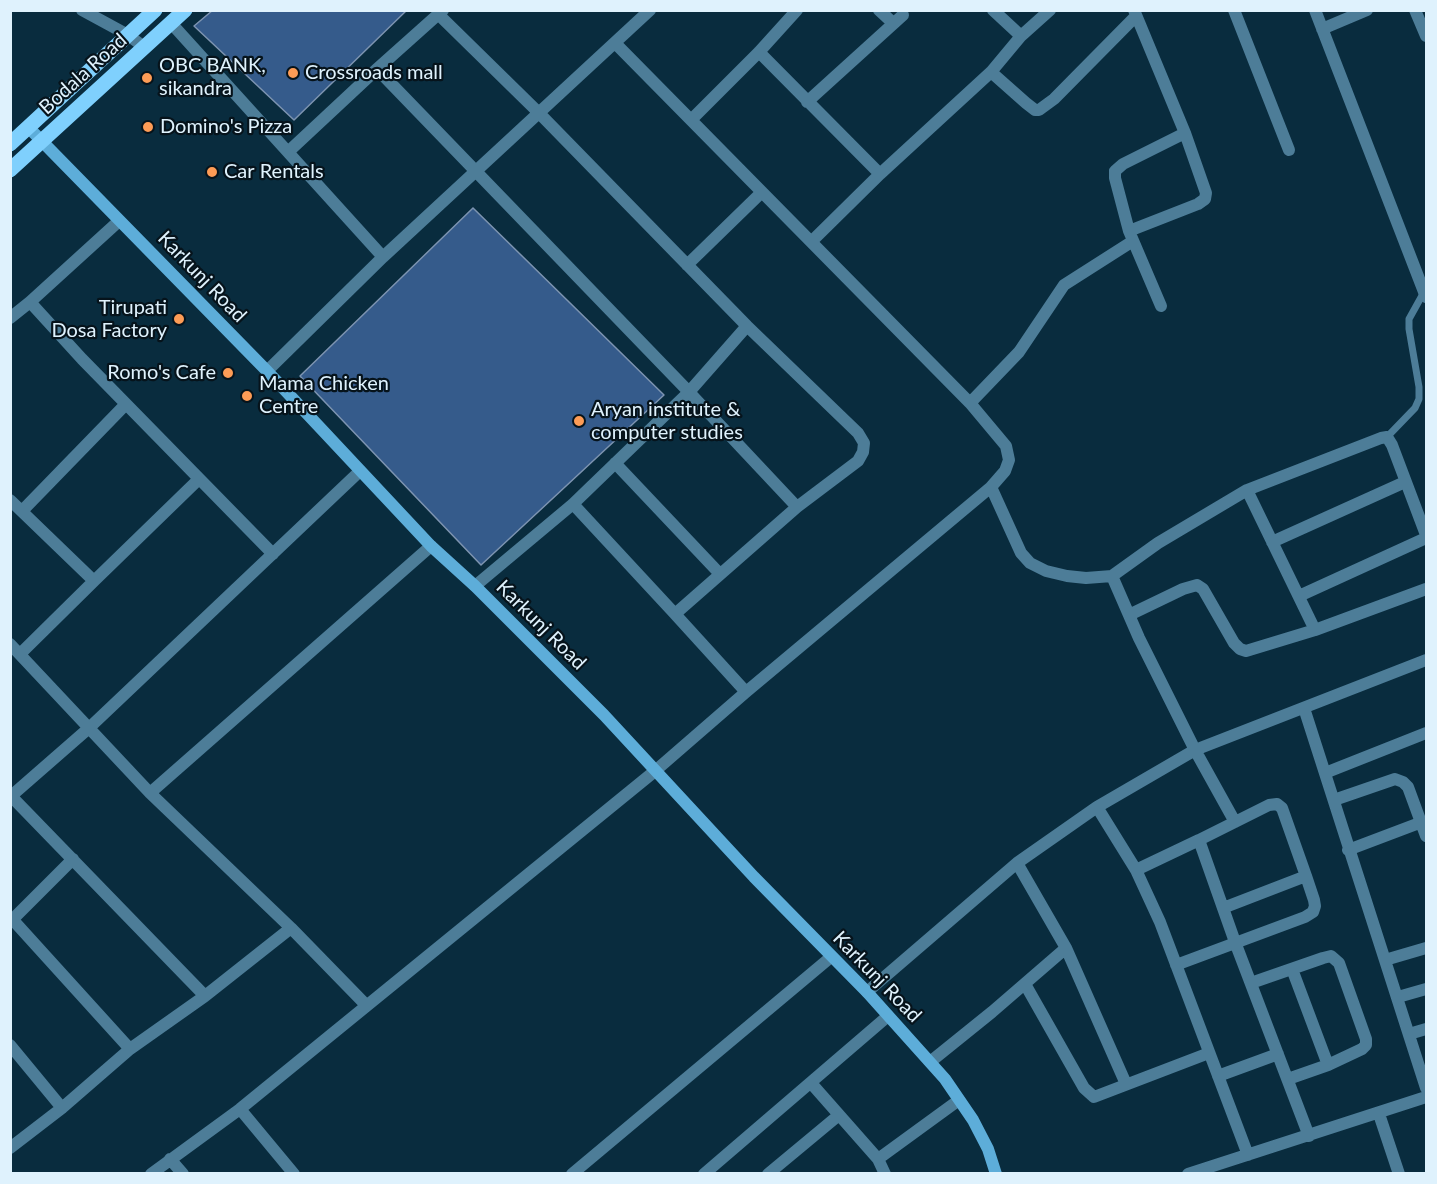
<!DOCTYPE html>
<style>
body{margin:0}
#map{position:relative;width:1437px;height:1184px;overflow:hidden;background:#092c3e;font-family:Lato,sans-serif}
canvas{display:block}
.frame{position:absolute;inset:0;border:12px solid #dff2fd;pointer-events:none}
</style>
<div id="map">
<canvas width="1437" height="1184"></canvas>
<div class="frame"></div>
</div>
<script>
const ctx = document.querySelector('canvas').getContext('2d');
ctx.lineJoin = 'round';
function paint(path, color) { ctx.fillStyle = color; ctx.fill(path, 'evenodd'); }
const toPath = rows => new Path2D(rows.map(r => 'M' + r).join(''));
function stroke(path, color, width, dash) { ctx.strokeStyle = color; ctx.lineWidth = width; ctx.lineCap = dash ? 'butt' : 'round'; ctx.setLineDash(dash || []); ctx.stroke(path); }
function drawText(font, color, halo, rows, align = 'center') {
  ctx.font = font + ' Lato,sans-serif'; ctx.lineWidth = 4.5; ctx.setLineDash([]); ctx.textBaseline = 'middle'; ctx.strokeStyle = halo; ctx.fillStyle = color; for (const [text, x, y, turn = 0] of rows) {
    ctx.save(); ctx.translate(x, y); ctx.rotate((+turn || 0) * Math.PI / 180); ctx.textAlign = isNaN(turn) ? turn : align; if (halo) ctx.strokeText(text, 0, 0); ctx.fillText(text, 0, 0); ctx.restore();
  }
}
const building = toPath([
 [213,10,407,10,294,120,194,26,213,10],
 [473,208,664,395,481,565,300,376,473,208]
]);
const lane = toPath([
 [1387,437,1415,408,1419,399,1419,387,1409,329,1409,319,1424,292]
]);
const street = toPath([
 [82,10,128,35,144,47],
 [879,10,893,23],
 [993,10,1021,36],
 [1234,10,1289,150],
 [1315,10,1426,297],
 [1415,10,1426,36],
 [438,14,539,113,747,326,858,433,864,443,863,452,858,461,797,507,675,614,573,504],
 [171,23,383,257],
 [1322,29,1367,10],
 [759,52,880,174],
 [377,69,689,392,573,504,475,586],
 [991,72,1026,103,1035,110,1039,110,1054,99,1136,16],
 [807,102,903,15],
 [692,119,759,52,797,10],
 [288,152,377,69,443,10],
 [1129,231,1198,204,1205,199,1206,193,1185,133,1134,10],
 [812,241,880,174,991,72,1021,36,1050,10],
 [687,265,762,192],
 [30,302,119,221],
 [1161,306,1129,231,1115,178,1115,171,1123,164,1185,133],
 [10,318,30,302,82,359,273,554],
 [747,326,689,392,797,507],
 [267,371,383,257,650,10],
 [970,403,1019,352,1064,285,1133,241],
 [615,463,720,574],
 [991,487,1021,553,1030,563,1046,571,1067,576,1086,578,1112,576,1158,543,1247,490,1381,438,1387,437,1392,445,1426,535],
 [1247,490,1315,630],
 [10,500,94,581,199,479],
 [22,511,126,404],
 [1272,542,1405,482],
 [1112,576,1139,638,1195,750,1235,822],
 [1299,596,1426,538],
 [675,614,746,692],
 [1129,615,1183,589,1197,585,1203,589,1234,643,1240,649,1246,651,1315,630,1426,589],
 [10,644,150,793,291,928,366,1005],
 [20,654,94,581],
 [1304,708,1426,1088],
 [1325,773,1426,733],
 [150,793,431,546],
 [10,795,205,996,291,928],
 [10,797,89,728,360,471],
 [1334,800,1395,779,1403,782,1408,787,1426,836],
 [1097,807,1136,870,1160,922,1248,1155],
 [1199,840,1269,805,1277,804,1282,808,1306,876,1223,908],
 [1348,850,1422,822],
 [1017,863,1066,948,1126,1084],
 [1136,870,1199,840,1235,942,1309,1136],
 [13,920,130,1049],
 [10,922,73,859],
 [1385,960,1426,948],
 [1176,965,1305,917,1313,912,1315,906,1314,900,1306,876],
 [1292,969,1328,1065],
 [1251,983,1323,958,1331,956,1339,963,1366,1039,1366,1045,1362,1049,1328,1065,1288,1079],
 [1025,984,1084,1088,1094,1097,1209,1053],
 [867,992,1017,863,1097,807,1195,750,1426,660],
 [1398,997,1426,989],
 [1409,1034,1426,1029],
 [10,1045,62,1108],
 [930,1062,992,1012,1066,948],
 [1218,1076,1278,1054],
 [811,1083,878,1159,885,1174],
 [240,1109,294,1174],
 [1379,1114,1399,1174],
 [10,1148,62,1108,130,1049,205,996],
 [170,1159,183,1174],
 [878,1159,959,1100],
 [151,1174,240,1109,655,771,746,692,991,487,1005,471,1009,460,1006,446,970,403,615,43],
 [572,1174,831,957],
 [704,1174,888,1016],
 [768,1174,839,1115],
 [1188,1174,1426,1097]
]);
const secondary = toPath([
 [28,127,267,371,431,546,475,586,604,715,754,877,867,992,945,1079,973,1120,988,1149,996,1174]
]);
const primary = toPath([
 [10,144,155,10],
 [10,170,185,10]
]);
const markers = [
 [293,73,6,"#fd9c56"],
 [147,78,6,"#fd9c56"],
 [148,127,6,"#fd9c56"],
 [212,172,6,"#fd9c56"],
 [179,319,6,"#fd9c56"],
 [228,373,6,"#fd9c56"],
 [247,396,6,"#fd9c56"],
 [579,421,6,"#fd9c56"]
];
const poiNames = [
 ["OBC BANK,",159,66],
 ["sikandra",159,89],
 ["Crossroads mall",305,73],
 ["Domino's Pizza",160,127],
 ["Car Rentals",224,172],
 ["Tirupati",167,308,"right"],
 ["Dosa Factory",167,331,"right"],
 ["Romo's Cafe",216,373,"right"],
 ["Mama Chicken",259,384],
 ["Centre",259,407],
 ["Aryan institute &",591,410],
 ["computer studies",591,433]
];
const streetNames = [
 ["Bodala Road",83,74,-42],
 ["Karkunj Road",202,277,46],
 ["Karkunj Road",541,625,45],
 ["Karkunj Road",877,977,46]
];
paint(building, '#355b8b');
stroke(building, '#7d94b1', 1.5);
stroke(lane, '#4d7d98', 7);
stroke(street, '#4d7d98', 12);
stroke(secondary, '#5dadd9', 12);
stroke(primary, '#7fd0fd', 15);
for (const [x, y, r, color] of markers) { const dot = new Path2D(); dot.arc(x, y, r, 0, 2 * Math.PI); ctx.fillStyle = color; ctx.fill(dot); stroke(dot, '#06131b', 2); }
drawText('20px', '#dff2fd', '#06131b', poiNames, 'left');
drawText('20px', '#dff2fd', '#06131b', streetNames);
</script>
